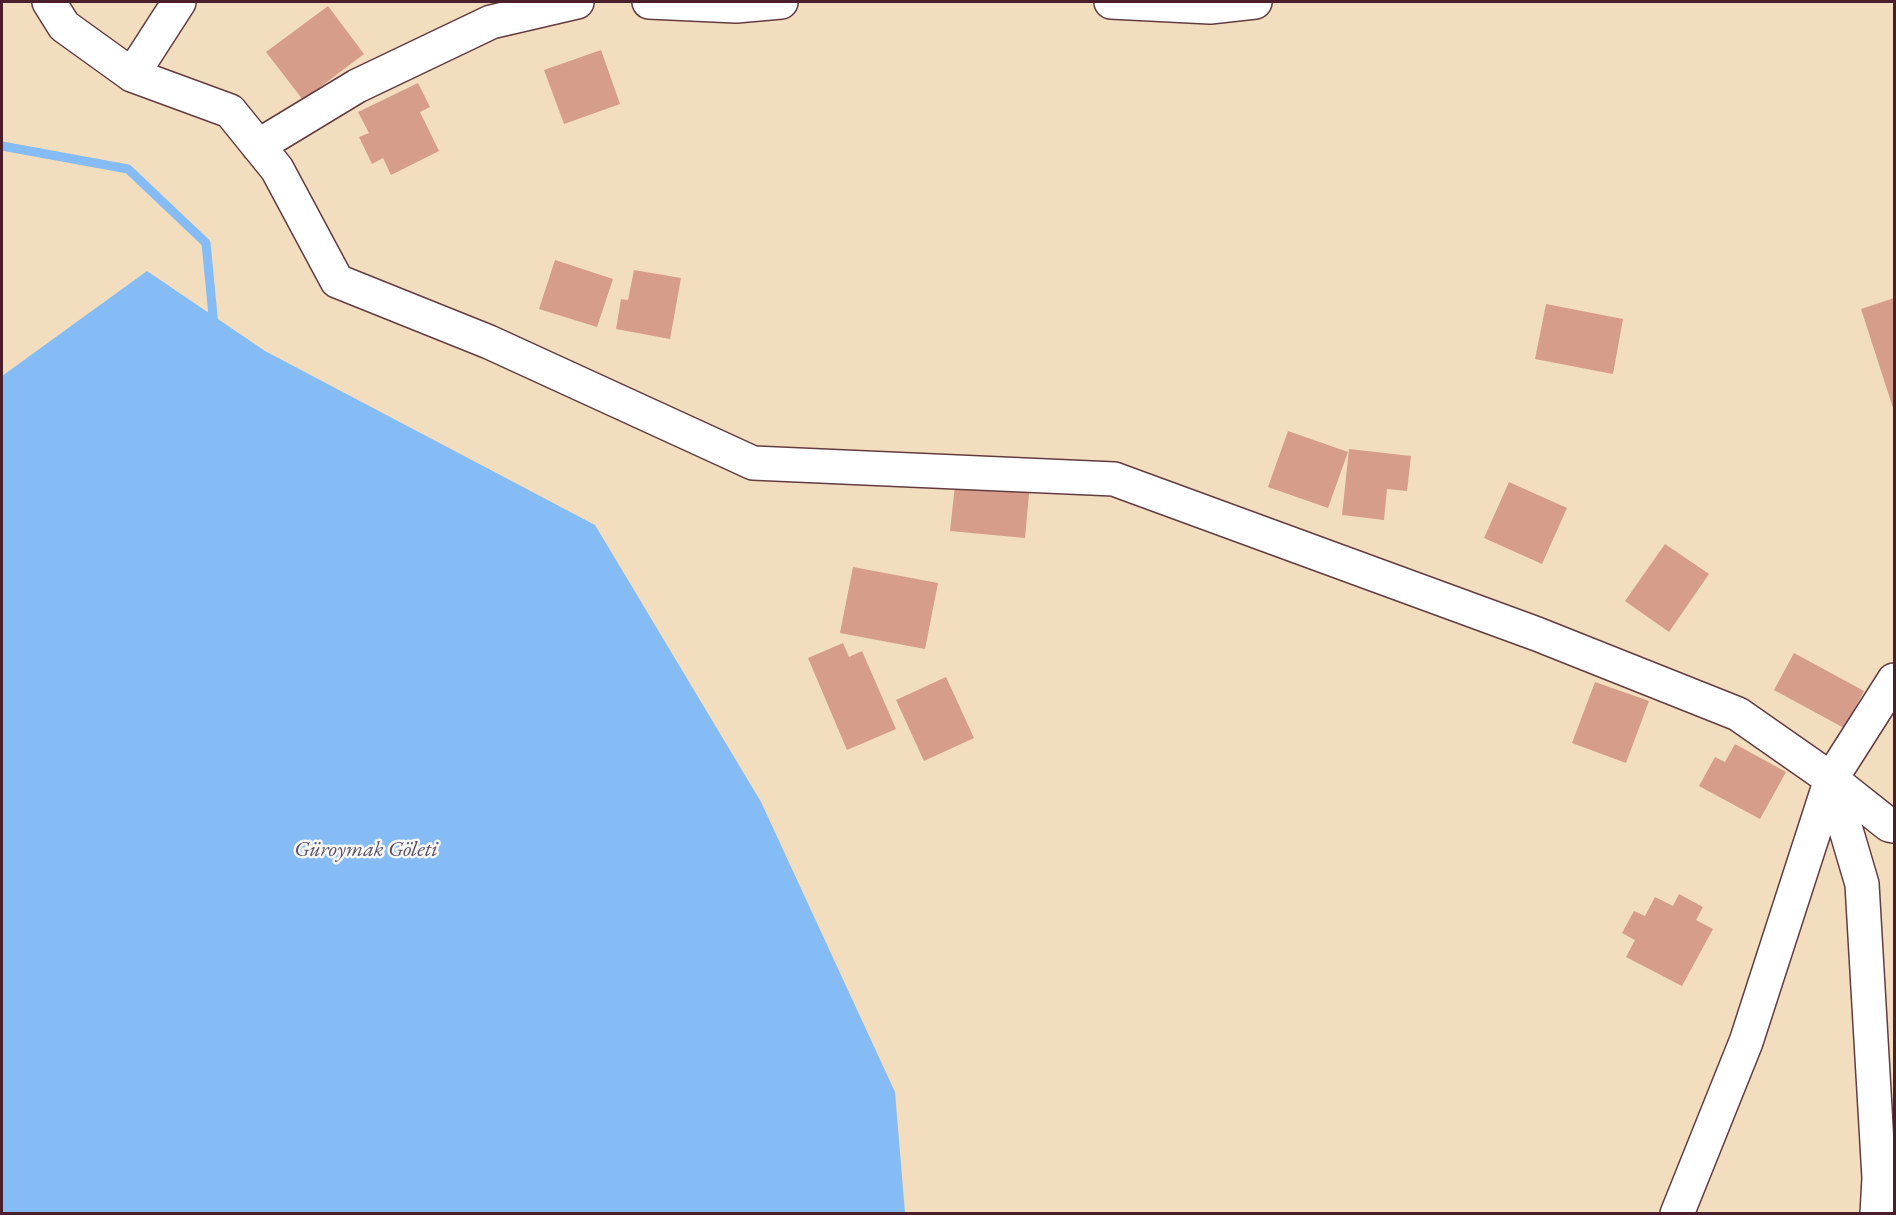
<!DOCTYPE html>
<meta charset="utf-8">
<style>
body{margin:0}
#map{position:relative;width:1896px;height:1215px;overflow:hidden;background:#f2ddbf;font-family:"EB Garamond",serif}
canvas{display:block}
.frame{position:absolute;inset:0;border:3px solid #4a1f2b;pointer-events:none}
</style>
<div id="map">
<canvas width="1896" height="1215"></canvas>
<div class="frame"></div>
</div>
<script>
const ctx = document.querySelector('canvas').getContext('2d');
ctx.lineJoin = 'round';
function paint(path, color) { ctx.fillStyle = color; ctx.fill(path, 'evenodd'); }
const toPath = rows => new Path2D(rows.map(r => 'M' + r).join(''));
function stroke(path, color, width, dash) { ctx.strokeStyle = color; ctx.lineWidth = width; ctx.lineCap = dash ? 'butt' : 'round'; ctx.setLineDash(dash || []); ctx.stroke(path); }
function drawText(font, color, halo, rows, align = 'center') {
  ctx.font = font + ' "EB Garamond",serif'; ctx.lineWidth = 5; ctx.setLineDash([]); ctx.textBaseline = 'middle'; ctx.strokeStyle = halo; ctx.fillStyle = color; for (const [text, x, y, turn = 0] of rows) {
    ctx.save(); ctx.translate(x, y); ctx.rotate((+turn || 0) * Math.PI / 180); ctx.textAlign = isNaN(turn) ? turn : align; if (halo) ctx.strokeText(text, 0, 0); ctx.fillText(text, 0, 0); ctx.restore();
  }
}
const water = toPath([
 [147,271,265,351,595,525,761,802,895,1092,905,1213,2,1213,2,376]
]);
const stream = toPath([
 [2,146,128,169,206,243,214,326]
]);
const building = toPath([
 [328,6,364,54,303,100,266,52],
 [601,50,620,104,564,124,544,70],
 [418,83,430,107,420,112,439,151,391,175,383,158,372,164,359,137,369,133,358,112],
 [555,260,613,279,597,327,539,309],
 [634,270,681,278,670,339,616,329,621,299,628,300],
 [1894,298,1894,411,1861,309],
 [1546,304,1623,319,1613,374,1535,359],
 [1288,431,1348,452,1328,508,1268,487],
 [1349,449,1411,456,1407,491,1387,489,1384,520,1342,515],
 [956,476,1030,483,1025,538,950,531],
 [1509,482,1567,508,1542,564,1484,538],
 [1665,544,1709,574,1669,632,1625,601],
 [853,567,938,583,925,649,840,633],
 [843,643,849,657,862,651,896,729,847,750,808,658],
 [1794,653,1864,691,1844,728,1774,690],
 [946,677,974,738,924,761,896,700],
 [1595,682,1649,701,1626,763,1572,743],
 [1735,744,1786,772,1760,819,1699,786,1715,757,1725,762],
 [1679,894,1703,907,1696,920,1713,929,1682,986,1626,957,1635,940,1622,933,1634,911,1645,916,1655,897,1673,906]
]);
const minor = toPath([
 [49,2,64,26,132,75,230,111,277,169,337,281,489,342,753,463,1114,479,1537,634,1738,714,1831,779,1862,884,1879,1178,1877,1214],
 [649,2,736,6,781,2],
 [1111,2,1210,7,1255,2],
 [132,75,179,2],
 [258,146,357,86,491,22,577,2],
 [1831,779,1889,825,1894,826],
 [1677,1214,1746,1042,1831,779,1894,680]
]);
const waterNames = [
 ["Güroymak Göleti",366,850]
];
paint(water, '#86bcf5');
stroke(stream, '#86bcf5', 9);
paint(building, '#d59d8a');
stroke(minor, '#633c41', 36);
stroke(minor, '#fff', 33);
drawText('italic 22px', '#5c4e68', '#f6f6f2', waterNames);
</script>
